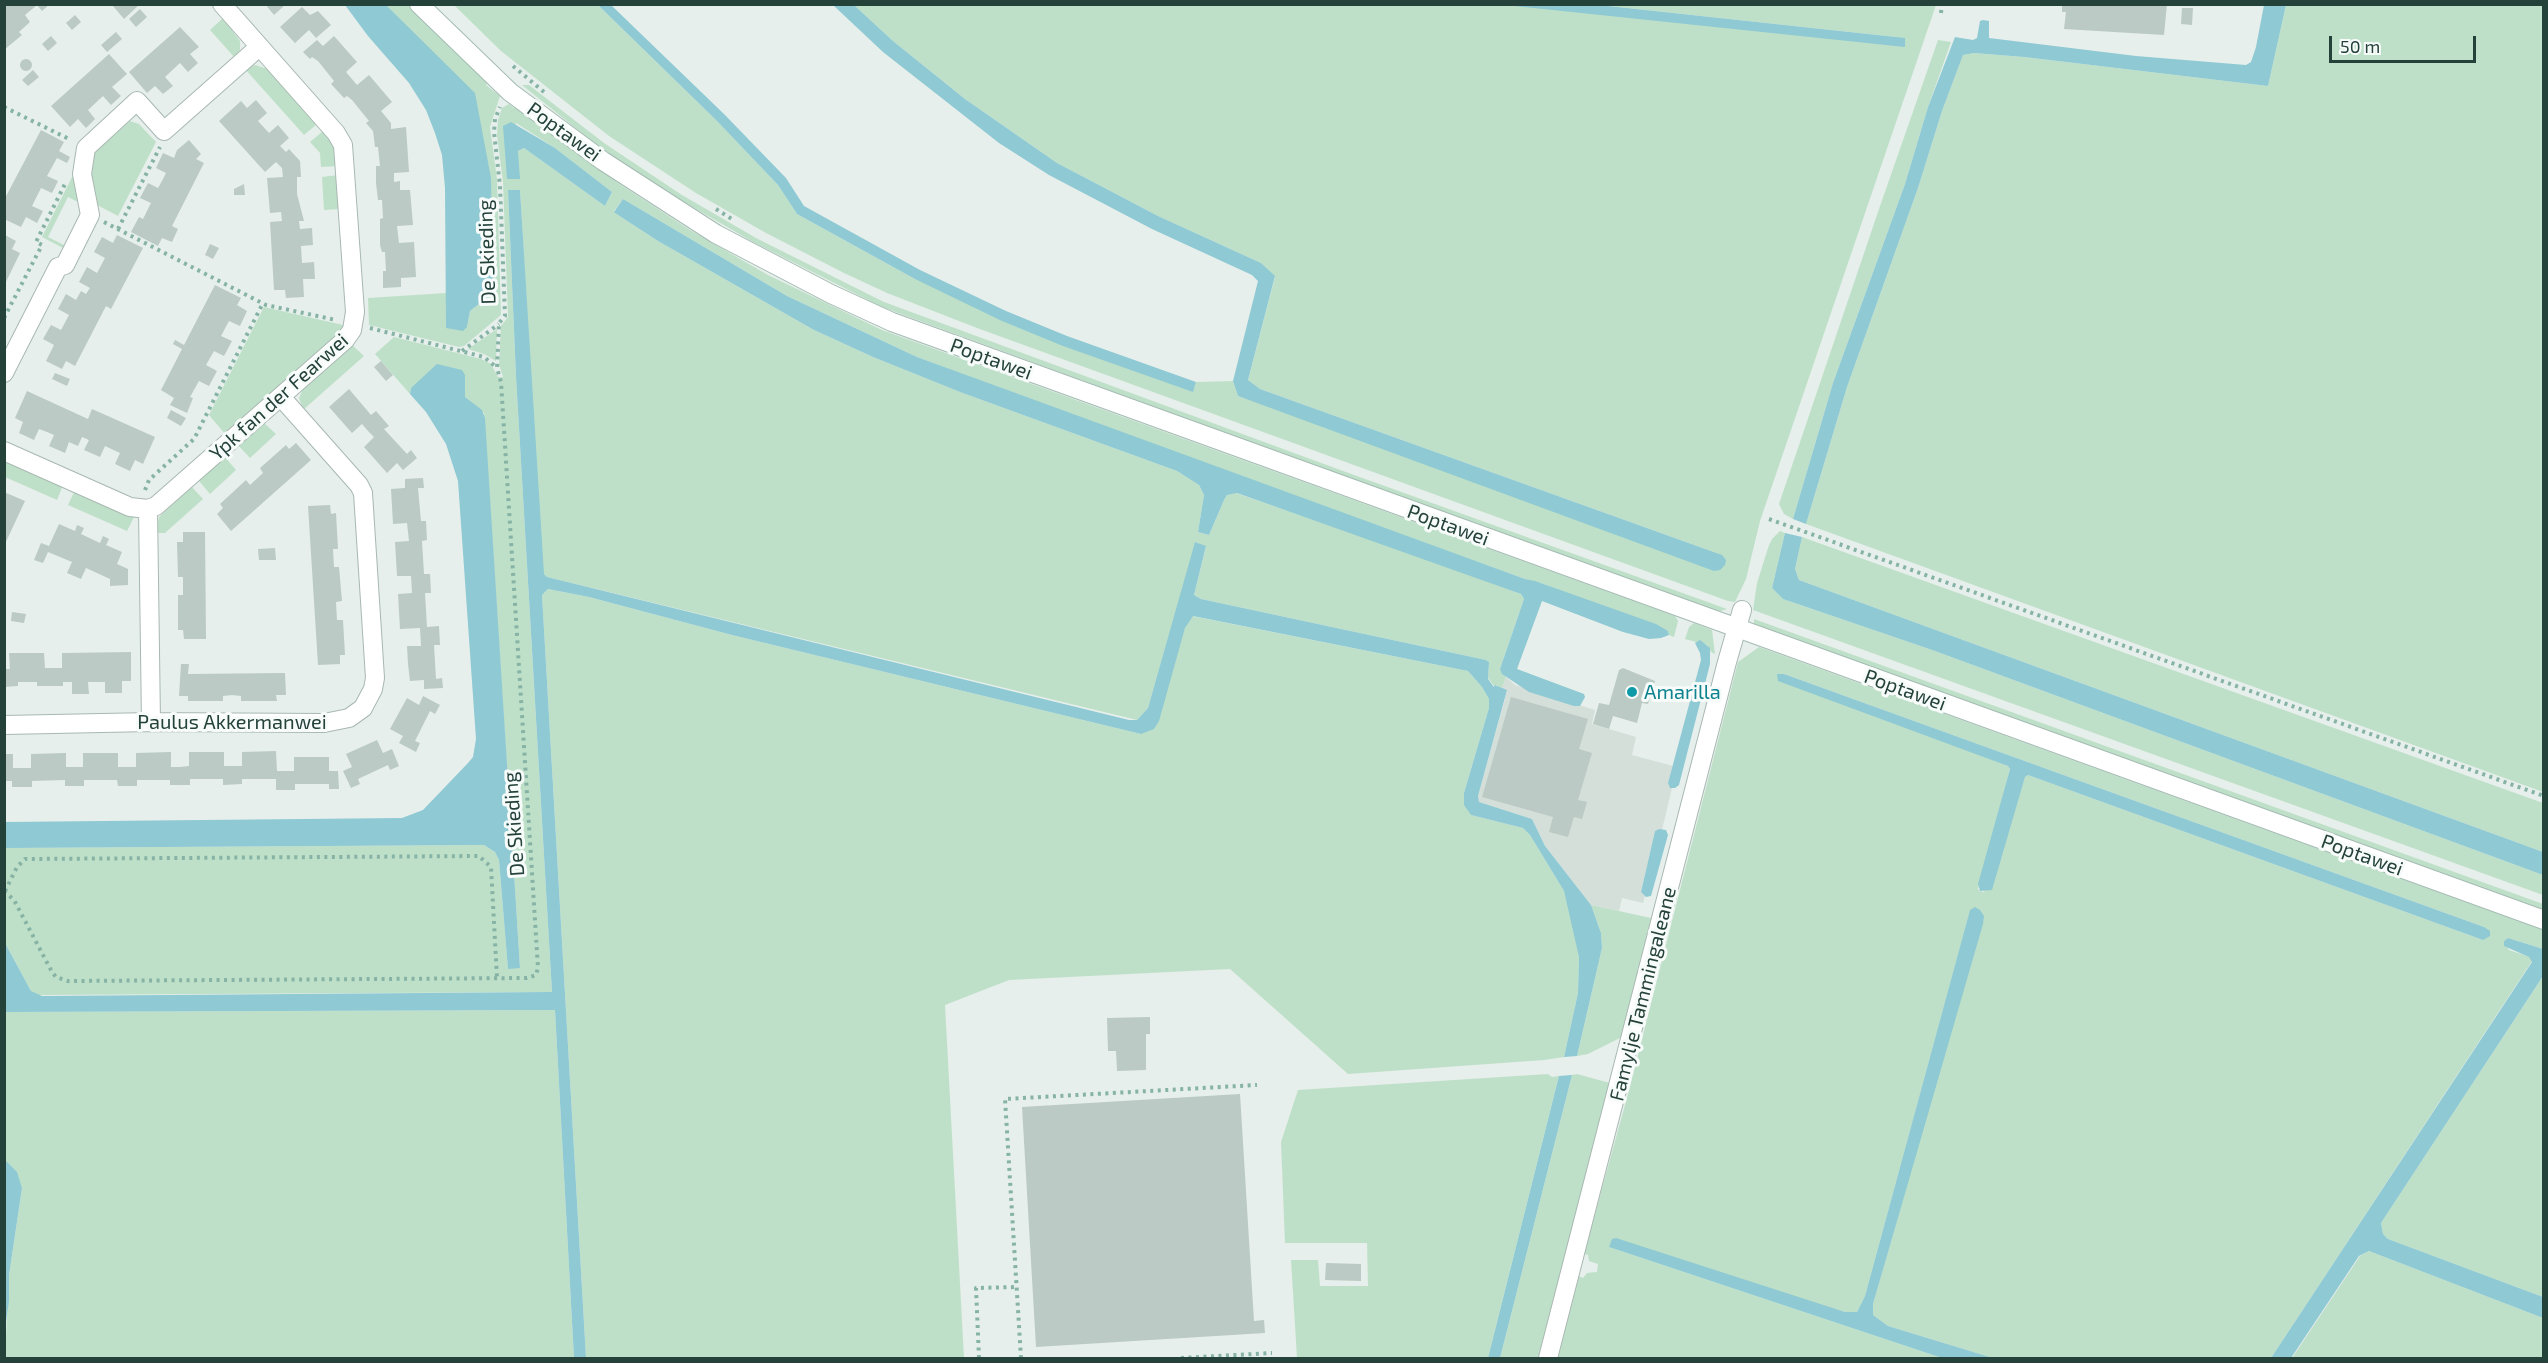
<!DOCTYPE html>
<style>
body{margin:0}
#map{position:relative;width:2548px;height:1363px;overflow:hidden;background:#e6efeb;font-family:"Exo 2",sans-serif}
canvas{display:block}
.frame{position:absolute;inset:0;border:6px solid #24423a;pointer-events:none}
.scale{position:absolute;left:2329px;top:36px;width:147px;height:27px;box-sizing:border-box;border:3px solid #24423a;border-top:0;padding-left:8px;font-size:18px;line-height:21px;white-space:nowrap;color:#24423a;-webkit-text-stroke:4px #f7fbf9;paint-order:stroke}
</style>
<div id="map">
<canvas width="2548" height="1363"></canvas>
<div class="frame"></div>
<div class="scale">50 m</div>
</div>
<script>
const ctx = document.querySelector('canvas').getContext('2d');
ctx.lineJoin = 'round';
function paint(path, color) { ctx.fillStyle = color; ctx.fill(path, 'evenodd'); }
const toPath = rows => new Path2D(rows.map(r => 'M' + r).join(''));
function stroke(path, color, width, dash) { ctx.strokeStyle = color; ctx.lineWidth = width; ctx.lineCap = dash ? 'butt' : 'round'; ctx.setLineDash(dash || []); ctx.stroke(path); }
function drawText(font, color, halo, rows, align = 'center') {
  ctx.font = font + ' "Exo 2",sans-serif'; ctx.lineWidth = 6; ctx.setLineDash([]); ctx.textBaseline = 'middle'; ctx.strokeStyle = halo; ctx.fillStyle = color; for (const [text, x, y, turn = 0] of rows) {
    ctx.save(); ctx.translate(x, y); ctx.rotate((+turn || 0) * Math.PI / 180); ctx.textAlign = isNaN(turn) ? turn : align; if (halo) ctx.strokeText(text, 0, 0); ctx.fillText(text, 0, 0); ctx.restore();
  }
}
const built = toPath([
 [1506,677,1515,685,1595,710,1592,724,1636,737,1632,755,1673,766,1668,783,1672,788,1662,830,1655,831,1641,892,1645,896,1643,903,1622,898,1619,911,1591,905,1545,846,1532,819,1479,802,1478,796,1507,691,1502,688]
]);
const green = toPath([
 [1505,4,1905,38,1599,5,1936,5,1760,521,1746,579,1735,602,1728,601,977,328,887,293,844,273,766,233,696,193,609,136,501,51,454,5,598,5,717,121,778,185,797,214,915,279,1193,391,1196,382,1233,381,1238,396,1722,555,1260,389,1248,380,1275,277,1261,263,1158,216,1057,163,965,99,893,41,854,5],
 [386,5,408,5,488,81,486,85,500,96,490,127,497,179,501,315,464,346,459,347,369,325,368,298,446,293,446,328,467,327,470,311,493,293,428,49],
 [2286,5,2543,5,2543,792,1806,524,1847,387,1918,188,1942,111,1963,55,1974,53,2024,57,2268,86],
 [223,18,240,41,240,50,235,58,210,30],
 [1938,40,1951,42,1928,107,1905,184,1833,383,1793,519,1784,514,1779,504,1879,209],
 [255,65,268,69,317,124,304,135,245,69],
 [522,85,529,85,604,143,682,195,756,238,884,302,1343,471,1727,609,1721,611,1709,610,882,307,753,242,679,199,599,147],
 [509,104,514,108,516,106,618,183,690,230,768,275,882,330,1675,616,1678,621,1674,637,1669,635,1668,631,1546,585,1525,579,1172,452,917,357,787,296,623,199,614,211,618,215,658,241,814,330,873,357,960,392,1177,471,1199,485,1204,495,1198,532,1209,535,1224,500,1227,495,1236,493,1418,556,1521,594,1524,599,1500,669,1506,677,1502,688,1496,685,1495,687,1488,678,1489,662,1486,660,1201,599,1194,595,1206,547,1196,542,1148,708,1137,720,547,577,542,572,520,190,508,190,516,376,552,992,36,995,31,991,5,943,4,848,484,845,495,852,499,860,508,968,520,968,484,413,465,397,465,375,411,388,410,394,375,354,394,337,481,359,491,364,498,377,503,377,499,365,501,326,508,317,503,182,497,135,498,120,502,108],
 [516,123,555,148,612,192,605,206,524,148,518,151],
 [130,121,139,124,156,142,118,216,97,205,93,194,90,182,93,154],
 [323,131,334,144,338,166,321,167,320,153,310,142],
 [338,175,340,209,324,210,322,177],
 [72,177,74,177,82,204,68,197,48,237,66,246,65,249,42,237],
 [264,307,343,325,344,328,226,435,209,415],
 [497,329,496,361,484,354,468,349],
 [352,345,364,356,303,410,299,398,304,387],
 [264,423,276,434,250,458,238,445],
 [225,457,236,470,210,494,199,481],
 [5,459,63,485,57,500,5,477],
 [192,487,203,499,165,533,156,533,159,517],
 [75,490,134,517,127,531,68,505],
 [1780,531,1785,533,1772,588,1783,599,1935,651,2543,875,2543,895,1753,610,1757,583,1769,545,1772,539],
 [1802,537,2543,803,2543,852,1799,580,1795,569],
 [548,589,589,597,732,635,1141,734,1185,628,1192,616,1468,671,1482,687,1489,699,1489,708,1464,793,1471,815,1523,828,1530,835,1564,891,1573,924,1579,957,1578,993,1564,1057,1544,1060,1348,1074,1230,969,1009,980,945,1005,964,1358,586,1358,542,595],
 [1754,619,2543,904,2543,912,1754,626],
 [1694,623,1712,630,1715,654,1711,652,1707,645,1685,639,1689,627],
 [1759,647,2543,930,2543,949,2508,938,2504,941,2509,950,2530,957,2532,961,2271,1358,1993,1358,1888,1326,1873,1315,1873,1304,1902,1202,1975,907,1970,911,1865,1296,1857,1312,1845,1312,1609,1247,1942,1358,1558,1358,1579,1276,1583,1278,1587,1273,1597,1272,1598,1264,1589,1261,1588,1255,1584,1254,1628,1094,1738,662],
 [1778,674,1784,674,2484,927,2483,940,2028,775,2025,777,1984,892,1980,891,1978,889,2010,769,2008,766],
 [1591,905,1651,918,1622,1037,1588,1054,1577,1056,1602,948,1601,933],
 [2543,976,2543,1297,2388,1239,2383,1234,2381,1223],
 [555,1010,574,1358,5,1358,9,1275,22,1188,5,1160,4,1012],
 [1548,1074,1552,1077,1559,1076,1488,1358,1297,1358,1291,1260,1318,1260,1320,1286,1368,1286,1367,1243,1285,1243,1281,1142,1298,1090],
 [1577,1074,1610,1083,1538,1358,1500,1358,1572,1075],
 [2369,1251,2543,1318,2543,1358,2292,1358,2360,1256]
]);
const water = toPath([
 [345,5,386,5,475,93,491,178,493,293,470,311,467,327,463,331,446,328,445,188,442,155,435,133,426,110,409,83,368,36],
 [598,5,611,5,724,114,786,178,804,206,920,270,1006,311,1067,336,1196,382,1193,392,1063,346,1002,321,915,279,797,214,778,185,717,121],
 [833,5,854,5,893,41,965,99,1057,163,1158,216,1261,263,1275,276,1248,380,1260,389,1722,555,1726,560,1725,565,1720,570,1714,571,1238,396,1233,381,1258,281,1252,275,1152,229,1049,175,999,143,883,52],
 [1505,5,1599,5,1905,38,1905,47],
 [2264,5,2286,5,2268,86,2024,57,1974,53,1963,55,1942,111,1918,188,1847,387,1806,524,1793,519,1833,383,1905,184,1928,107,1955,37,1973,40,1977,38,1980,21,1983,20,1989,21,1989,38,2136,56,2246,65,2251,62,2256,47],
 [511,122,555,148,612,192,605,206,524,148,518,151,520,179,507,179,503,126],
 [508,190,520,190,544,574,547,577,1129,720,1137,720,1148,708,1195,542,1206,546,1194,595,1201,599,1486,660,1489,662,1488,679,1494,687,1495,685,1507,690,1478,796,1479,802,1532,819,1545,846,1591,905,1601,933,1602,948,1577,1056,1564,1057,1578,993,1579,957,1564,891,1530,835,1523,828,1471,815,1464,805,1464,793,1489,708,1489,699,1482,687,1468,671,1193,616,1185,628,1159,721,1154,729,1141,734,732,635,589,597,548,589,542,595,586,1358,574,1358,555,1010,5,1012,5,943,31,991,42,996,552,992,516,376],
 [623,199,787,296,917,357,1525,579,1535,581,1656,624,1668,631,1669,635,1661,638,1649,639,1623,632,1542,601,1517,669,1584,694,1585,697,1580,706,1574,706,1529,692,1502,674,1500,669,1524,599,1521,594,1237,493,1227,495,1224,500,1209,535,1198,532,1204,495,1199,485,1177,471,960,392,873,357,814,330,658,241,618,215,614,212],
 [437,364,462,370,465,375,465,397,482,410,485,418,520,968,508,969,499,860,495,852,484,845,5,848,5,822,402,818,423,810,468,763,473,757,476,739,458,481,446,444,426,412,410,394,411,388],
 [1785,533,1802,537,1795,569,1799,580,2543,852,2543,875,1935,651,1783,599,1772,588],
 [1700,640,1710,648,1710,664,1679,785,1675,788,1670,788,1668,783,1701,660,1700,653,1695,643],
 [1777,674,1784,674,2484,927,2490,931,2490,936,2483,940,2472,936,2028,775,2025,777,1992,890,1980,891,1978,884,2010,769,2008,766,1778,681],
 [1659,829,1666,830,1668,835,1651,896,1646,897,1641,892,1655,831],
 [1975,907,1980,910,1984,916,1983,924,1873,1304,1873,1315,1888,1326,1993,1358,1942,1358,1609,1247,1612,1239,1616,1238,1845,1312,1857,1312,1865,1296,1970,910],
 [2508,938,2543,949,2543,976,2381,1223,2383,1234,2388,1239,2543,1297,2543,1318,2369,1251,2359,1256,2291,1358,2271,1358,2532,962,2529,957,2504,946,2504,941],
 [1572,1075,1500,1358,1488,1358,1559,1076],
 [5,1160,17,1172,22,1188,9,1275,9,1301,5,1329]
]);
const building = toPath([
 [4,4,50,4,42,11,37,5,25,15,30,22,19,32,22,35,4,50],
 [115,4,140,4,124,19,113,6],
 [265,4,286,4,274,15],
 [2062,4,2167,4,2164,35,2064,29,2066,12,2062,12],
 [302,7,310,15,318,11,331,25,316,38,309,30,295,43,280,27],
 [2182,8,2193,8,2192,25,2181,24],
 [140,9,147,17,136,27,129,19],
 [75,15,81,22,72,30,66,23],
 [180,27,199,47,190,54,198,63,188,72,180,63,165,77,173,86,163,94,155,86,147,93,129,72],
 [116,32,122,39,107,52,101,45],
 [51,36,57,43,48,51,42,44],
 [334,36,357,62,346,72,357,85,369,75,392,102,381,111,391,123,391,129,406,127,409,172,394,173,394,182,400,181,400,190,410,190,413,225,397,226,399,243,414,242,416,277,401,278,401,287,383,288,383,271,386,271,385,252,382,252,380,245,380,219,383,218,382,200,378,200,376,183,376,166,380,166,378,147,375,147,373,131,366,123,369,121,352,100,347,96,344,98,331,84,334,81,318,61,312,57,310,59,303,52,317,40,323,46],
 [109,54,127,74,112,87,121,96,111,105,103,96,88,110,95,119,86,128,78,119,70,127,51,106],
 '20 65a6 6 0 1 1 12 0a6 6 0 1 1-12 0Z',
 [33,70,39,77,28,86,22,80],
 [256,100,267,113,258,121,269,133,278,125,289,138,280,146,286,152,289,149,300,161,301,177,297,177,297,194,304,221,299,221,300,229,312,228,313,245,301,246,302,263,314,262,315,279,303,279,304,297,286,298,285,290,274,290,270,222,282,221,281,212,270,213,267,178,283,177,282,168,276,162,265,172,219,121,241,101,247,108],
 [41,130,64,142,59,151,70,157,67,163,57,158,47,176,58,181,52,193,41,188,32,206,43,211,37,223,26,217,21,227,4,219,4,200],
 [189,140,201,154,196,159,204,163,172,226,178,229,172,242,162,238,158,246,131,232,139,217,143,219,151,203,140,198,148,183,158,188,162,181,166,173,156,168,163,153,174,158,177,150],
 [244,184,245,195,234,195,234,189],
 [5,235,16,241,12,249,20,253,5,284],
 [117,235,143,248,111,309,106,306,75,366,66,361,62,369,46,361,54,345,43,339,51,325,61,330,69,315,58,309,66,294,76,300,81,291,86,294,90,288,79,282,87,267,97,273,105,258,94,252,102,237,113,243],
 [210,244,219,248,213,259,205,255],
 [215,285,241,298,237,305,247,311,240,326,229,321,221,336,232,341,224,356,214,351,206,365,217,371,209,386,199,381,190,397,193,398,187,413,170,405,174,398,161,390,182,349,173,344,175,340,184,345],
 [381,361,393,375,386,381,374,367],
 [55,373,70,379,67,386,52,379],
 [349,389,371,415,376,411,389,426,384,429,407,454,411,450,417,458,403,470,397,463,387,473,364,447,374,437,368,431,362,424,352,433,329,407],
 [27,391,88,419,92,409,155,437,143,464,135,460,130,471,115,464,120,453,105,446,100,457,84,450,89,440,82,437,78,446,69,442,65,453,49,446,54,435,47,432,39,429,34,440,19,433,23,422,15,418],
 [171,410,186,418,181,426,167,418],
 [296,443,311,460,231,531,217,514,223,508,220,504,246,480,250,485,263,473,260,468,286,445,289,449],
 [423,478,424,488,418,488,421,521,426,521,427,540,422,541,424,574,430,574,431,593,425,593,427,627,439,626,440,645,434,645,436,679,442,678,443,688,424,689,424,680,410,681,408,664,407,646,421,646,420,628,400,629,398,594,412,593,411,576,397,576,395,542,409,541,407,523,393,524,391,489,405,488,405,479],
 [4,492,25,501,4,546],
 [330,505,331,514,336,513,338,549,333,549,334,567,339,567,342,601,336,602,337,620,343,620,345,655,340,655,340,664,318,665,308,506],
 [59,524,75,531,77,525,84,528,81,534,100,543,103,536,109,539,106,545,122,552,117,564,128,569,128,585,110,586,110,579,86,568,81,579,67,573,72,562,48,552,43,563,34,560,41,543,49,546],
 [183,532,205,532,206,639,184,639,183,630,178,630,178,595,183,595,183,577,178,577,177,542,183,542],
 [275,548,276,560,259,560,258,549],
 [12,612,26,614,24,623,11,621],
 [131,652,131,681,122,681,122,693,105,693,105,682,88,682,89,694,72,694,72,682,63,682,63,686,37,686,37,682,18,682,18,686,4,687,4,669,10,669,9,653,44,653,45,668,62,668,62,653],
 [181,664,189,664,188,674,285,673,286,695,276,695,277,701,241,701,241,696,232,695,223,696,223,701,188,701,188,696,179,696],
 [1623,668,1655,681,1648,704,1642,703,1637,723,1613,716,1609,729,1593,724,1599,703,1609,705,1619,670],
 [423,696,440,705,435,714,430,711,415,741,420,743,416,752,399,743,403,736,390,729,407,698,419,705],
 [1511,697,1588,719,1579,749,1592,753,1578,800,1587,802,1582,819,1574,817,1568,837,1549,832,1553,817,1482,797],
 [377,740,383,753,392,749,399,766,390,770,388,765,358,779,360,784,351,788,343,771,352,767,346,754],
 [276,751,277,771,294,771,294,757,329,757,329,771,338,771,339,789,329,789,329,784,295,784,295,790,276,790,276,779,242,779,242,784,223,785,223,779,190,779,190,785,170,785,170,780,137,780,137,786,118,786,117,780,84,780,84,786,65,786,65,780,32,781,32,787,12,787,12,781,4,781,4,754,13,754,13,768,31,768,31,754,66,753,66,767,83,767,83,753,118,753,118,767,136,767,136,753,171,752,171,767,180,767,189,766,189,752,224,752,224,766,242,766,242,752],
 [1150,1017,1150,1034,1146,1034,1146,1070,1117,1071,1116,1051,1108,1051,1107,1018],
 [1240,1094,1254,1321,1264,1320,1265,1333,1036,1347,1022,1107],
 [1326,1263,1361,1264,1361,1281,1325,1280]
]);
const path = toPath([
 [1941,13,1942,4],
 [513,66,544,92],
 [4,107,71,140],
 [716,209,735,221],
 [104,222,266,305,336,320],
 [118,229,160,147],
 [4,318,42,245,36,242,65,184],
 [370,328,484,357,496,367],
 [462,351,499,324],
 [145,490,149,480,194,439,263,303],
 [1769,519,2544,796],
 [4,891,14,900,52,972,56,977,68,981,527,978,536,975,538,968,501,382,497,368,499,323,505,316,500,186,494,132,495,119,500,107],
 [5,891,17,867,25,859,479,856,491,867,497,978],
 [979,1358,976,1288,1016,1287],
 [1021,1358,1005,1099,1257,1085],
 [1181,1358,1272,1353]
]);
const minor = toPath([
 [4,373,58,267,65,265,90,215,82,174,86,148,137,101,164,131,259,47],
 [4,451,130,507,148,509,156,506,345,340,352,330,355,312,343,145,336,133,222,4],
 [148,509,151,722],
 [4,725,151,722,324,723,349,718,363,708,373,689,375,678,363,493,359,485,281,397],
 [1548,1358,1727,662,1742,610]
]);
const secondary = toPath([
 [419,4,510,92,603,161,716,234,831,294,892,322,2544,920]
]);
const markers = [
 [1632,692,6,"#0f9aa8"]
];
const streetNames = [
 ["Poptawei",564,132,36],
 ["De Skieding",487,252,-92],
 ["Poptawei",991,359,20],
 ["Ypk fan der Fearwei",279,397,-42],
 ["Poptawei",1448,525,20],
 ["Poptawei",1905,690,20],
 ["Paulus Akkermanwei",232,722],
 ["De Skieding",514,824,-94],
 ["Poptawei",2362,855,20],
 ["Famylje Tammingaleane",1643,994,-76]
];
const cultureNames = [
 ["Amarilla",1644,692]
];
paint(built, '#d4dfda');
paint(green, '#bfe0c8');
paint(water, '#8ec9d4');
paint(building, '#bbcac4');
stroke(minor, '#a8b8b2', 20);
stroke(secondary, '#a4bbb3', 20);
stroke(path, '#86b3a5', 4, [3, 4.5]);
stroke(minor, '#fff', 18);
stroke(secondary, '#fff', 18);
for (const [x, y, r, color] of markers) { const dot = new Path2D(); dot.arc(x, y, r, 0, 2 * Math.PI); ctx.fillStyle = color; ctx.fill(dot); stroke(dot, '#f7fbf9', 2); }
drawText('20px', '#24423a', '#f7fbf9', streetNames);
drawText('20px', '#0d838f', '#f7fbf9', cultureNames, 'left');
</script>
